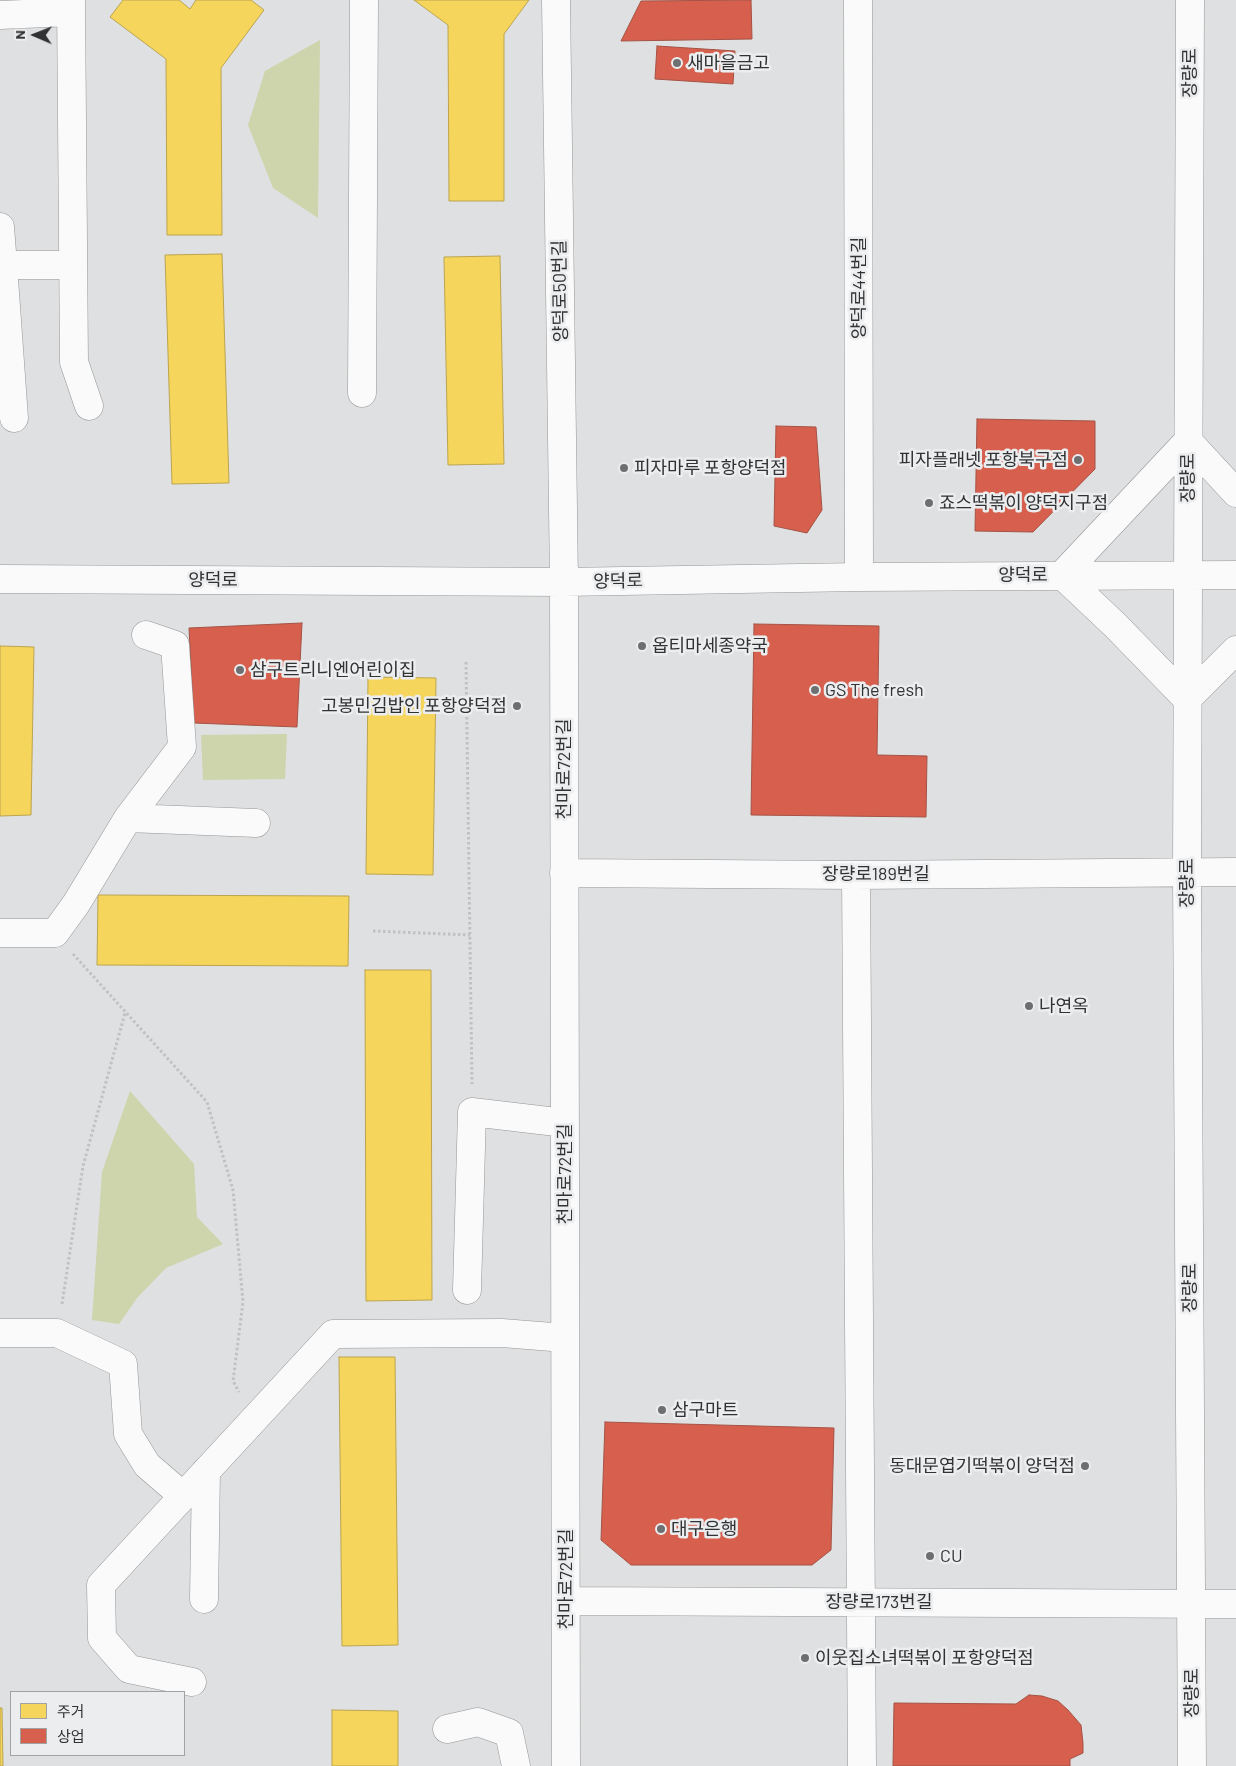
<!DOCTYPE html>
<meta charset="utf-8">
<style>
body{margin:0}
#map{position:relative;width:1236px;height:1766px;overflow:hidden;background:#dfe0e1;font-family:Barlow,"Noto Sans KR",sans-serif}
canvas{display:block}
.legend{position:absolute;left:10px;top:1691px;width:175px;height:65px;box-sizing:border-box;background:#ecedef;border:1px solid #a1a2a4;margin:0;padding:6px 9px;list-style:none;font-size:15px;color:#313233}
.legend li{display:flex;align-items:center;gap:10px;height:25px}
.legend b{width:25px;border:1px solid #a1a2a4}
.north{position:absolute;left:10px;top:10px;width:50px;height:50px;-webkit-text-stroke:4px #ecedef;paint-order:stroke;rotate:271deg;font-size:14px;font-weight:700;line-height:20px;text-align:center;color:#313233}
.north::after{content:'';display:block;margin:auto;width:18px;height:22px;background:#313233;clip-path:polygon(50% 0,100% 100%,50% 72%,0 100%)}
</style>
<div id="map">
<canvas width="1236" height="1766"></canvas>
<ul class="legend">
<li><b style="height:14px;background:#f6d55c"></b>주거</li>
<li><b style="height:14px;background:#d6604d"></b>상업</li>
</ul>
<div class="north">N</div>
</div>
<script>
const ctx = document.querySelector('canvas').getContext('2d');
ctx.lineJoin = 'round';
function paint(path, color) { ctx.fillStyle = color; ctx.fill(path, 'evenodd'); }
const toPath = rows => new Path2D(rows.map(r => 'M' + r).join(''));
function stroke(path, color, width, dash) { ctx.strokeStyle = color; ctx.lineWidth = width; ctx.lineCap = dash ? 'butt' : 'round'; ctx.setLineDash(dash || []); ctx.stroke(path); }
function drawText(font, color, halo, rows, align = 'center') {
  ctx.font = font + ' Barlow,"Noto Sans KR",sans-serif'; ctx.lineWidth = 5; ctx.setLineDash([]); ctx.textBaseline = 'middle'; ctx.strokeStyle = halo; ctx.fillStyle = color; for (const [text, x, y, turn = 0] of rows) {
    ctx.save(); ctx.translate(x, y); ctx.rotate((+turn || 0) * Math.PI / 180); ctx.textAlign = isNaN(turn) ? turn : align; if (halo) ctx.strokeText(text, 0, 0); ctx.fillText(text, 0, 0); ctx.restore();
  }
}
const green = toPath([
 [320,40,318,218,273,188,248,125,265,71],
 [287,734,285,779,203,780,201,735],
 [130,1091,194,1164,197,1217,223,1244,166,1268,137,1298,119,1324,92,1320,102,1172]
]);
const homes = toPath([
 [123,0,179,0,190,9,196,0,251,0,264,10,221,68,222,235,167,235,166,59,110,17,123,0],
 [414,0,529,0,504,34,504,201,449,201,448,25,414,0],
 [222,254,229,483,172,484,165,255,222,254],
 [500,256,504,464,448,465,444,257,500,256],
 [0,646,34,647,31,815,0,816,0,646],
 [368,677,436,678,433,875,366,874,368,677],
 [98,895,349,896,348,966,97,965,98,895],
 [365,970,431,970,432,1300,366,1301,365,970],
 [339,1357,395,1357,398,1645,342,1646,339,1357],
 [0,1708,2,1708,3,1766,0,1766,0,1708],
 [332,1710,398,1711,398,1766,332,1766,332,1710]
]);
const shops = toPath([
 [751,0,752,39,621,41,641,1,751,0],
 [657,46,735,51,733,84,655,79,657,46],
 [977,419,1095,421,1095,469,1033,532,975,531,977,419],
 [776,426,816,427,822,510,807,533,774,526,776,426],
 [302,623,297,727,194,723,189,628,302,623],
 [754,624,879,626,877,755,927,756,926,817,751,815,754,624],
 [605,1422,834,1428,831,1550,812,1565,631,1565,601,1540,605,1422],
 [1029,1695,1042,1696,1058,1701,1068,1710,1081,1725,1083,1743,1083,1753,1070,1759,1070,1766,893,1766,894,1703,1016,1704,1029,1695]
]);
const path = toPath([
 [466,662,472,1084],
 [373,931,470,935],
 [73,954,207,1102,233,1190,243,1302,233,1381,239,1392],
 [62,1304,83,1166,125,1013]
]);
const minor = toPath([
 [71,0,74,362,89,406],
 [556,0,564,582,566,1766],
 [858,0,859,577],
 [1190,0,1187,873,1192,1766],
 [0,15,71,12],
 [0,227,3,265,73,265],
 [3,265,14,418],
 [362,393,364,0],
 [1236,493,1188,441,1062,575,1115,625,1187,699,1236,650],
 [0,579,564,582,859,577,1236,575],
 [128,818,182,747,175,645,146,635],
 [564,873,856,875,1236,872],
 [856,875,862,1766],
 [0,933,55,933,76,904,128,818,256,823],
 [467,1290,472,1112,565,1123],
 [0,1333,57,1333,123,1364,128,1434,147,1465,183,1496],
 [204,1599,206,1471],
 [566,1601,1236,1604],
 [192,1682,129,1669,102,1638,101,1585,333,1334,502,1333,565,1338],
 [447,1729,478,1722,509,1733,516,1766]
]);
const markers = [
 [677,63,5,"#6e6f70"],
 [1078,460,5,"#6e6f70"],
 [624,468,5,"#6e6f70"],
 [929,503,5,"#6e6f70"],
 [642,646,5,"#6e6f70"],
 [240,670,5,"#6e6f70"],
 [815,690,5,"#6e6f70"],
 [517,706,5,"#6e6f70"],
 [1029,1006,5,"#6e6f70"],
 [662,1410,5,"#6e6f70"],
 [1085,1466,5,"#6e6f70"],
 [661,1529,5,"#6e6f70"],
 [930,1556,5,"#6e6f70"],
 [805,1658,5,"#6e6f70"]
];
const poiNames = [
 ["새마을금고",687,63],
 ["피자플래넷 포항북구점",1068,460,"right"],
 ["피자마루 포항양덕점",634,468],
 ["죠스떡볶이 양덕지구점",939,503],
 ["옵티마세종약국",652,646],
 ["삼구트리니엔어린이집",250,670],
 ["GS The fresh",825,690],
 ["고봉민김밥인 포항양덕점",507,706,"right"],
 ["나연옥",1039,1006],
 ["삼구마트",672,1410],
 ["동대문엽기떡볶이 양덕점",1075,1466,"right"],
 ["대구은행",671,1529],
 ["CU",940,1556],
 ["이웃집소녀떡볶이 포항양덕점",815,1658]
];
const streetNames = [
 ["장량로",1190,73,-90],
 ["양덕로44번길",859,288,-90],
 ["양덕로50번길",560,291,-91],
 ["장량로",1188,478,-90],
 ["양덕로",1023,575],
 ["양덕로",213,580],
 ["양덕로",618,581,-1],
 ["천마로72번길",564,769,-90],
 ["장량로189번길",876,874],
 ["장량로",1187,883,-90],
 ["천마로72번길",565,1174,-90],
 ["장량로",1190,1288,-90],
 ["천마로72번길",566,1579,-90],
 ["장량로173번길",879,1602],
 ["장량로",1192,1693,-90]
];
paint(green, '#ced4ab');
paint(homes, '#f6d55c');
stroke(homes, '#bba450', 1);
paint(shops, '#d6604d');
stroke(shops, '#a45245', 1);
stroke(minor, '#959596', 29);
stroke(path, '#c0c1c1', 3, [2.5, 2.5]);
stroke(minor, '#fafafa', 28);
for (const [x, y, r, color] of markers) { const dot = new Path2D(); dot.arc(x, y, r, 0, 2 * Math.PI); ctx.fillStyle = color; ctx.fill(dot); stroke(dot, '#ecedef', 2); }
drawText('18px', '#313233', '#ecedef', poiNames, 'left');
drawText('18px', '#313233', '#ecedef', streetNames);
</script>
